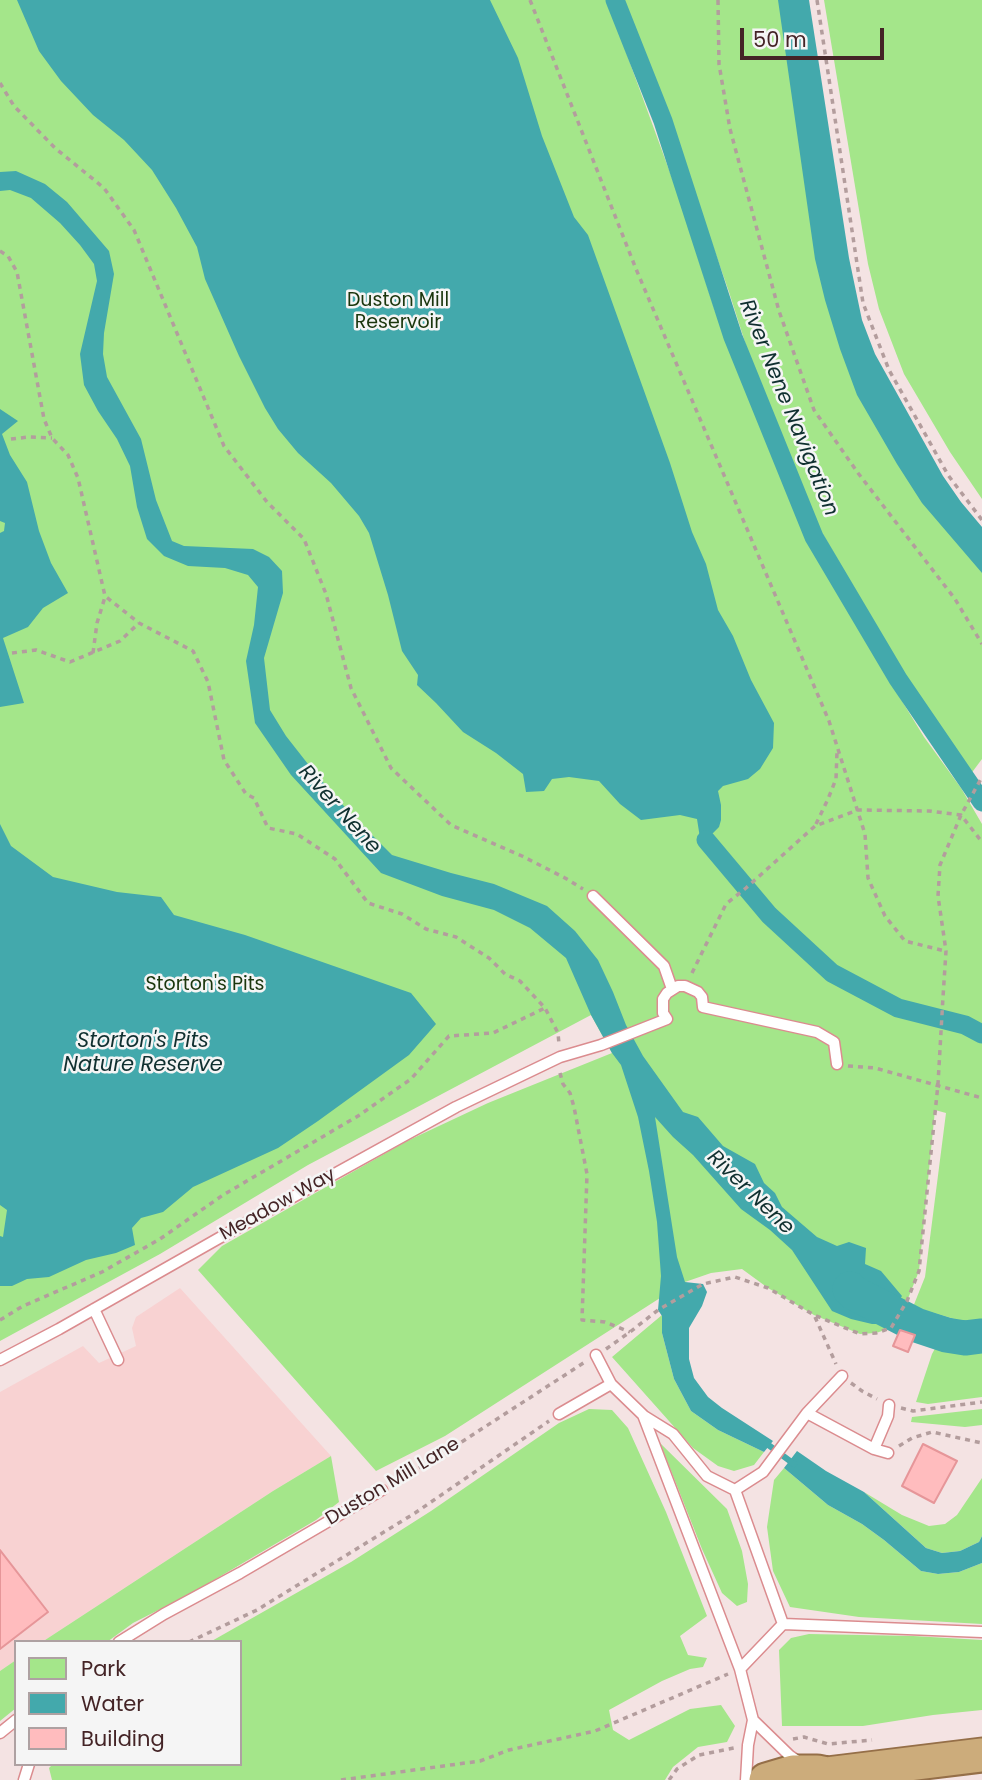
<!DOCTYPE html>
<style>
body{margin:0}
#map{position:relative;width:982px;height:1780px;overflow:hidden;background:#f4e3e3;font-family:Poppins,sans-serif}
canvas{display:block}
.legend{position:absolute;left:14px;top:1640px;width:228px;height:126px;box-sizing:border-box;background:#f5f5f5;border:2px solid #aea1a2;margin:0;padding:9px 12px;list-style:none;font-size:21px;color:#442426}
.legend li{display:flex;align-items:center;gap:14px;height:35px}
.legend b{width:35px;border:2px solid #aea1a2}
.scale{position:absolute;left:740px;top:28px;width:144px;height:32px;box-sizing:border-box;border:4px solid #442426;border-top:0;padding-left:9px;font-size:21px;line-height:24px;white-space:nowrap;color:#442426;-webkit-text-stroke:5px #f5f5f5;paint-order:stroke}
</style>
<div id="map">
<canvas width="982" height="1780"></canvas>
<ul class="legend">
<li><b style="height:19px;background:#a4e68a"></b>Park</li>
<li><b style="height:19px;background:#43a9ac"></b>Water</li>
<li><b style="height:19px;background:#ffbcbe"></b>Building</li>
</ul>
<div class="scale">50 m</div>
</div>
<script>
const ctx = document.querySelector('canvas').getContext('2d');
ctx.lineJoin = 'round';
function paint(path, color) { ctx.fillStyle = color; ctx.fill(path, 'evenodd'); }
const toPath = rows => new Path2D(rows.map(r => 'M' + r).join(''));
function stroke(path, color, width, dash) { ctx.strokeStyle = color; ctx.lineWidth = width; ctx.lineCap = dash ? 'butt' : 'round'; ctx.setLineDash(dash || []); ctx.stroke(path); }
function drawText(font, color, halo, rows, align = 'center') {
  ctx.font = font + ' Poppins,sans-serif'; ctx.lineWidth = 5; ctx.setLineDash([]); ctx.textBaseline = 'middle'; ctx.strokeStyle = halo; ctx.fillStyle = color; for (const [text, x, y, turn = 0] of rows) {
    ctx.save(); ctx.translate(x, y); ctx.rotate((+turn || 0) * Math.PI / 180); ctx.textAlign = isNaN(turn) ? turn : align; if (halo) ctx.strokeText(text, 0, 0); ctx.fillText(text, 0, 0); ctx.restore();
  }
}
const built = toPath([
 [180,1288,331,1456,273,1491,42,1642,16,1642,16,1660,0,1671,0,1392,83,1346,99,1363,136,1346,132,1328,136,1317]
]);
const green = toPath([
 [0,0,607,0,676,189,715,311,769,447,798,514,827,572,883,670,924,737,961,788,982,824,982,1320,961,1321,913,1307,925,1277,946,1113,935,1110,919,1271,907,1301,891,1328,876,1333,860,1334,814,1315,768,1288,742,1269,711,1273,685,1282,445,1436,376,1471,198,1270,222,1246,407,1141,488,1103,612,1053,591,1015,308,1165,160,1254,0,1341],
 [622,0,794,0,840,302,982,551,982,759,970,775,892,654,817,524,789,460,751,361,729,292,665,109],
 [824,0,982,0,982,499,950,452,904,374,879,309,868,264],
 [662,1315,662,1333,674,1379,691,1411,718,1430,764,1452,754,1465,734,1471,718,1466,693,1448,612,1357],
 [938,1343,948,1345,972,1345,982,1343,982,1397,928,1404,916,1402,932,1354],
 [589,1409,612,1410,628,1428,666,1512,707,1616,680,1636,688,1655,707,1658,703,1667,690,1669,662,1681,609,1710,613,1730,629,1740,690,1709,721,1705,735,1726,727,1742,698,1747,673,1767,665,1780,52,1780,49,1768,53,1764,240,1764,240,1642,210,1642,351,1562,431,1511,559,1423],
 [982,1409,982,1425,965,1427,911,1422,912,1417],
 [660,1443,727,1509,742,1551,748,1584,747,1602,737,1606,722,1593,702,1549],
 [331,1456,339,1502,316,1520,192,1593,133,1623,107,1642,42,1642,273,1491],
 [784,1468,828,1505,862,1524,884,1540,921,1571,938,1574,959,1572,982,1563,982,1624,859,1617,790,1607,773,1571,767,1527,774,1480],
 [982,1478,982,1536,979,1542,960,1551,942,1553,926,1548,864,1492,902,1515,929,1526,945,1524,957,1515],
 [809,1634,913,1636,982,1640,982,1710,933,1715,863,1726,782,1726,779,1650,791,1638],
 [16,1660,16,1708,0,1721,0,1671]
]);
const water = toPath([
 [17,0,490,0,518,58,542,136,574,217,588,235,670,463,692,532,706,564,718,610,733,636,751,680,774,723,773,748,760,769,748,779,723,786,718,791,721,805,721,820,719,827,706,840,700,838,697,819,680,815,641,820,620,804,599,781,569,777,552,779,544,791,526,792,523,774,496,753,463,732,436,703,417,685,418,675,402,651,388,595,369,533,359,516,331,483,298,453,278,429,265,408,239,356,205,279,197,247,176,208,152,170,124,140,93,115,61,81,39,51],
 [778,0,809,0,849,258,862,320,875,354,943,476,961,502,982,527,982,573,922,503,897,464,857,395,840,349,825,300,815,259],
 [16,171,45,184,67,202,109,251,114,274,104,333,103,354,107,377,141,439,156,500,172,541,184,546,253,549,269,557,282,571,283,593,264,658,270,710,286,736,315,773,350,813,392,855,451,873,494,884,547,906,575,931,598,960,613,992,626,1025,643,1056,683,1112,698,1117,723,1146,755,1164,764,1183,775,1193,782,1207,817,1237,837,1246,849,1242,866,1248,865,1264,881,1271,902,1296,883,1324,872,1324,851,1319,832,1311,792,1250,770,1230,741,1209,693,1155,673,1137,655,1117,677,1257,685,1282,703,1284,707,1292,702,1306,689,1328,689,1359,694,1378,708,1397,722,1408,773,1441,764,1452,718,1430,691,1411,674,1379,662,1333,662,1316,658,1310,661,1276,657,1222,649,1171,638,1117,621,1065,612,1053,591,1015,566,958,530,928,494,910,442,896,381,873,291,775,255,723,246,661,254,625,258,587,248,575,225,568,188,566,164,556,147,539,137,507,130,466,117,439,98,411,84,385,80,354,97,281,94,264,80,245,60,223,31,198,10,190,0,191,0,172],
 [0,409,18,421,2,434,10,455,27,482,39,531,51,563,68,593,43,608,28,627,3,638,24,703,0,707,0,533,4,531,5,523,0,521],
 [0,824,11,846,53,877,117,892,161,897,174,915,245,935,411,993,436,1024,409,1055,318,1121,278,1148,193,1187,163,1212,141,1218,132,1228,135,1245,116,1253,86,1260,49,1277,27,1279,12,1286,0,1286,0,1236,3,1237,7,1210,0,1205],
 [913,1307,961,1321,982,1320,982,1343,972,1345,948,1345,938,1343,900,1330],
 [797,1451,826,1471,864,1492,926,1548,942,1553,960,1551,979,1542,982,1536,982,1563,959,1572,938,1574,921,1571,884,1540,862,1524,828,1505,784,1468]
]);
const stream = toPath([
 [763,1441,794,1464]
]);
const canal = toPath([
 [615,0,663,121,733,337,814,537,898,679,982,802],
 [706,840,769,915,832,973,898,1008,965,1025,982,1034]
]);
const river = toPath([
 [850,1289,854,1293,916,1325,946,1335,965,1338,982,1336]
]);
const building = toPath([
 [900,1330,915,1335,908,1352,893,1346,900,1330],
 [923,1444,957,1461,934,1503,902,1486,923,1444],
 [0,1550,48,1612,0,1649,0,1550]
]);
const path = toPath([
 [530,0,636,269,829,721,865,834,868,878,885,916,905,941,945,951],
 [718,0,719,64,730,129,779,311,814,410,858,473,955,599,982,644],
 [817,0,863,303,889,370,924,432,948,475,982,520],
 [0,83,14,106,55,148,104,188,134,230,224,446,267,502,304,539,326,594,351,688,391,768,451,825,522,856,565,878,583,889],
 [0,251,8,256,17,272,44,419,52,438,68,455,78,478,105,596,139,623,193,651,208,682,224,760,246,794,254,798,268,828,297,834,335,859,368,903,402,914,426,929,456,937,489,958,505,974,520,981,545,1008,558,1033,559,1044],
 [11,439,29,437,52,438],
 [12,653,36,650,70,662,120,641,139,623],
 [93,653,97,623,105,597],
 [816,824,828,799,836,779,837,752],
 [692,973,726,904,746,888,815,826,858,810,929,811,961,815,982,842],
 [848,1066,875,1068,982,1098],
 [560,1073,563,1084,570,1093,574,1107,587,1174,582,1320,605,1322,630,1332],
 [815,1317,836,1364],
 [0,1320,23,1306,102,1272,160,1239,223,1195,358,1116,411,1079,449,1036,493,1033,545,1008],
 [606,1349,630,1332,658,1310,703,1284,735,1277,768,1288,814,1315,860,1334,876,1333,891,1328,907,1301,919,1271,938,1084,943,997,946,951,938,896,940,865,961,815,982,777],
 [851,1383,862,1391,877,1399],
 [901,1408,913,1411,982,1402],
 [899,1446,912,1438,932,1432,982,1443],
 [393,1483,443,1454,585,1362],
 [189,1642,257,1610,415,1513,549,1421],
 [793,1739,804,1737,828,1744,872,1740],
 [341,1780,480,1761,509,1750,595,1731,728,1674],
 [669,1780,677,1769,699,1755,734,1748]
]);
const service = toPath([
 [593,896,664,966,672,989],
 [94,1309,118,1360],
 [596,1355,611,1384],
 [0,1360,59,1329,235,1229,456,1107,560,1057,601,1045,667,1019,663,1013,663,999,667,993,678,986,685,986,698,992,702,997,703,1007,817,1032,834,1042,837,1064],
 [807,1413,842,1376],
 [559,1414,611,1384,643,1415,740,1669,753,1720,748,1745,746,1780],
 [644,1416,673,1434,707,1476,735,1490,783,1624],
 [874,1449,888,1416,889,1405],
 [735,1490,763,1472,807,1413,874,1449,888,1453],
 [119,1642,164,1614,240,1573,382,1490],
 [740,1669,783,1624,982,1632],
 [753,1720,790,1756,799,1762],
 [0,1733,16,1720],
 [24,1780,29,1764]
]);
const trunk = toPath([
 [827,1774,982,1755],
 [766,1780,793,1772,817,1772,827,1774,841,1780]
]);
const parkNames = [
 ["Duston Mill",398,301],
 ["Reservoir",398,323],
 ["Storton's Pits",205,985]
];
const streetNames = [
 ["Meadow Way",278,1205,-29],
 ["Duston Mill Lane",393,1482,-31]
];
const waterNames = [
 ["River Nene Navigation",788,408,68],
 ["River Nene",339,810,48],
 ["Storton's Pits",143,1042],
 ["Nature Reserve",143,1066],
 ["River Nene",750,1193,44]
];
paint(built, '#f8d2d2');
paint(green, '#a4e68a');
paint(water, '#43a9ac');
stroke(stream, '#43a9ac', 6);
stroke(canal, '#43a9ac', 19);
stroke(river, '#43a9ac', 35);
paint(building, '#ffbcbe');
stroke(building, '#e69699', 2);
stroke(service, '#db8c8f', 13);
stroke(trunk, '#956f48', 37);
stroke(path, '#b39d9d', 3.5, [5, 5]);
stroke(service, '#fff', 10);
stroke(trunk, '#ccac7b', 33);
drawText('19px', '#1a360d', '#f5f5f5', parkNames);
drawText('19px', '#442426', '#f5f5f5', streetNames);
drawText('italic 21px', '#103030', '#f5f5f5', waterNames);
</script>
